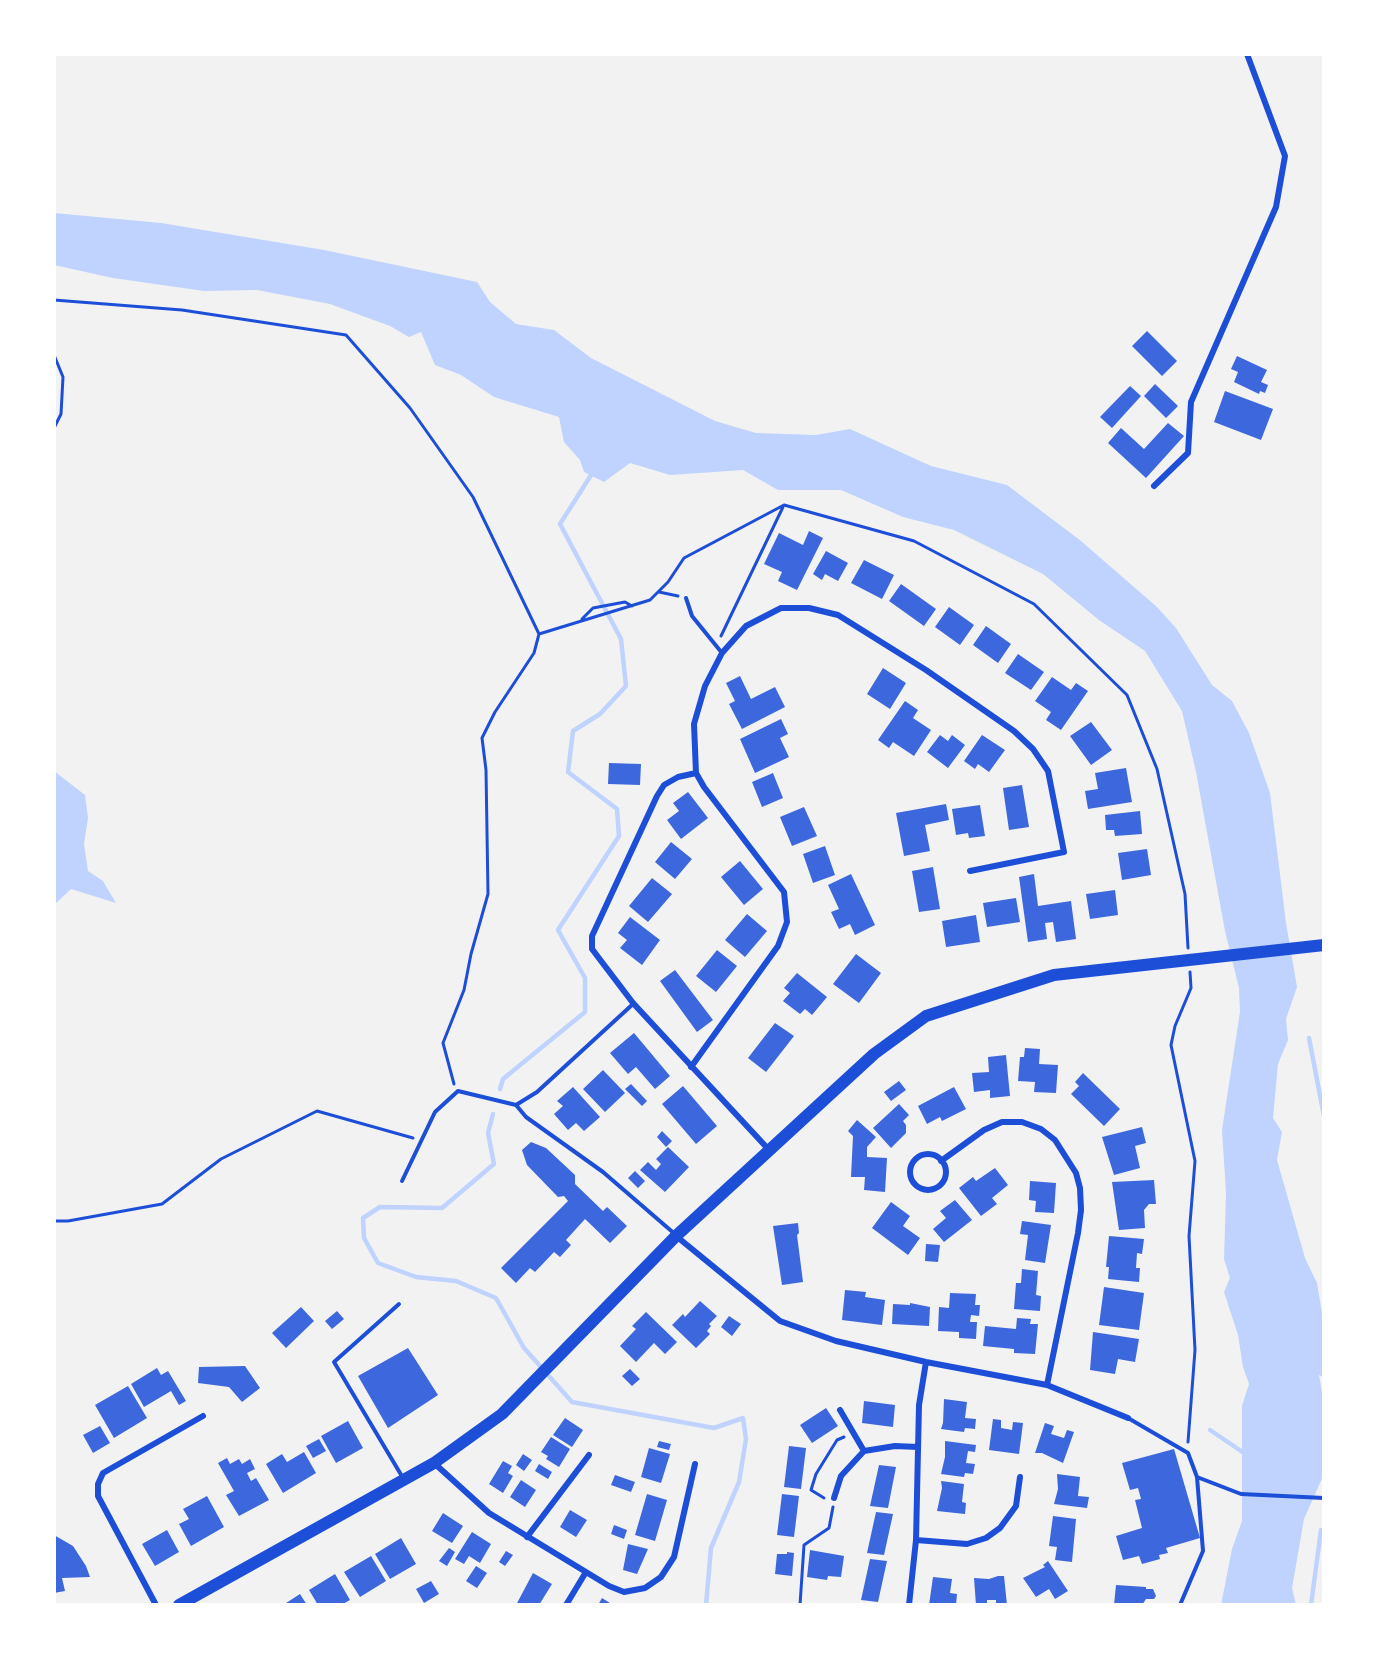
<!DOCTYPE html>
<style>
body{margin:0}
#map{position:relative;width:1378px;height:1659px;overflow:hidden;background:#f2f2f2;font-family:"Space Grotesk",sans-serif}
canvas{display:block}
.frame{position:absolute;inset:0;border:56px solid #fff;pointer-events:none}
</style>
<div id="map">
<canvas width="1378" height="1659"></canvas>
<div class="frame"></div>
</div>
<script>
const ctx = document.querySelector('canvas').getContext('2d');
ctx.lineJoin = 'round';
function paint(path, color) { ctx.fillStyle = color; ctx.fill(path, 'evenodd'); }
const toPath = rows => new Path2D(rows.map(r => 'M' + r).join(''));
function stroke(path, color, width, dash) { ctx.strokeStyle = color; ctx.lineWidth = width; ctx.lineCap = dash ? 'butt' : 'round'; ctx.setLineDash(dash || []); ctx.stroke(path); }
const water = toPath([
 [54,213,161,223,324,250,477,282,490,302,516,324,554,330,591,358,715,421,756,433,816,435,850,429,931,466,1007,485,1081,541,1157,607,1176,628,1212,685,1232,701,1249,733,1270,793,1286,923,1297,987,1286,1019,1288,1040,1278,1064,1273,1118,1282,1132,1277,1160,1305,1258,1317,1283,1324,1325,1324,1377,1319,1375,1324,1404,1324,1474,1304,1519,1292,1588,1296,1605,1221,1605,1232,1549,1242,1521,1242,1406,1249,1384,1243,1367,1238,1335,1224,1292,1230,1278,1224,1259,1226,1193,1222,1130,1240,1012,1239,988,1225,931,1196,772,1182,711,1145,651,1099,620,1043,574,954,530,903,517,841,490,778,490,743,470,670,475,630,463,604,482,584,472,580,460,564,442,559,417,494,397,461,375,435,365,421,332,409,337,390,326,330,304,257,290,204,291,113,278,54,265],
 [54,771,85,795,88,818,84,844,88,871,103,881,116,903,71,889,54,905]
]);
const stream = toPath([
 [1309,1038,1324,1116],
 [500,1089,503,1079,585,1012,585,978,558,930,619,836,617,809,568,772,573,731,600,714,626,686,621,639,560,524,593,472],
 [493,1114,488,1133,494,1164,442,1208,380,1207,363,1218,364,1238,378,1263,416,1277,456,1281,496,1298,524,1348,572,1402,714,1428,743,1418,746,1439,739,1482,711,1548,706,1605],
 [1210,1430,1244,1453],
 [1311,1605,1321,1530]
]);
const building = toPath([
 [1147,331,1177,361,1162,376,1132,346],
 [1237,356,1267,370,1261,382,1268,385,1265,393,1260,391,1259,394,1234,382,1238,372,1231,369],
 [1155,384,1178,406,1166,418,1144,396],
 [1130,386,1141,396,1112,428,1100,417],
 [1225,391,1273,409,1261,440,1214,422],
 [1168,423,1184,436,1146,478,1108,443,1121,428,1144,449],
 [809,531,823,538,797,590,778,581,782,572,764,564,779,533,803,545],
 [826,551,848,563,838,581,825,574,822,580,813,574],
 [864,560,894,575,882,599,851,583],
 [901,584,936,609,924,626,889,601],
 [949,607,974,625,960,645,935,627],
 [986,626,1011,644,998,663,973,645],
 [1018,654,1044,672,1031,690,1005,673],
 [883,668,906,683,890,709,867,694],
 [740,676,751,699,775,687,785,707,742,729,729,704,735,701,726,683],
 [1052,677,1071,690,1076,683,1088,691,1061,730,1046,720,1051,712,1035,701],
 [905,701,918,710,913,718,931,730,914,756,893,742,889,748,878,740],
 [781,719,788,734,780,738,789,757,755,773,740,739],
 [1091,722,1112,750,1091,765,1070,736],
 [940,735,948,741,952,735,965,745,948,768,927,752],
 [982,735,1005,750,989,772,978,764,975,769,964,761],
 [609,763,641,764,640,785,608,784],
 [1126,768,1132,802,1088,809,1085,791,1098,789,1095,773],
 [773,773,783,798,762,807,752,782],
 [1022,785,1029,827,1009,830,1003,788],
 [688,792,708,818,681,839,667,820,679,811,673,803],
 [946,804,949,820,925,825,930,851,904,856,896,813],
 [980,805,985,836,969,838,968,833,956,835,952,809],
 [804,807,817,836,792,846,780,817],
 [1140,811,1142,834,1115,836,1114,830,1106,830,1105,815],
 [671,842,692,859,675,879,655,862],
 [825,846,835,875,813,883,803,854],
 [1147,849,1151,875,1122,880,1118,853],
 [740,861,763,889,744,905,721,877],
 [933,867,940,909,919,912,912,871],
 [851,874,875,925,855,935,850,924,839,929,831,912,839,909,828,885],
 [1034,874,1038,906,1071,901,1076,939,1056,942,1053,922,1045,923,1047,939,1028,942,1019,877],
 [652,878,672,894,648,922,629,906],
 [1115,890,1118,915,1090,919,1086,894],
 [1016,898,1020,922,987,927,983,903],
 [747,914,767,931,745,957,725,940],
 [976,915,980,942,946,947,942,921],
 [630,917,660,940,642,965,620,948,627,940,618,933],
 [717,950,737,966,716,992,696,976],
 [856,954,881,973,859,1003,833,984],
 [675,970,713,1020,697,1032,660,981],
 [797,973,827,997,812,1015,805,1009,800,1014,783,1001,790,993,784,988],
 [775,1023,794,1036,766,1072,748,1058],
 [634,1033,670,1076,655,1089,636,1067,628,1074,610,1053],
 [1025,1048,1040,1049,1039,1064,1058,1065,1056,1093,1034,1092,1035,1082,1018,1081,1020,1057,1024,1057],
 [1006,1055,1010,1096,990,1098,990,1090,974,1092,972,1073,989,1072,988,1057],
 [603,1070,625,1093,605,1112,583,1089],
 [1083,1073,1120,1109,1104,1126,1071,1094,1079,1086,1075,1082],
 [899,1081,906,1090,891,1101,884,1092],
 [631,1084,647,1101,642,1106,625,1089],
 [683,1086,717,1126,696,1144,662,1104],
 [573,1087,600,1117,584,1131,576,1123,568,1130,554,1114,563,1106,557,1101],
 [954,1087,966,1109,942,1121,940,1117,927,1124,918,1106],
 [899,1104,909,1115,903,1121,906,1125,906,1133,891,1148,873,1128],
 [857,1120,876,1137,867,1147,867,1157,887,1158,885,1192,864,1190,865,1177,851,1177,853,1136,848,1131],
 [1142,1127,1146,1143,1135,1146,1140,1168,1114,1175,1102,1137],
 [662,1131,672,1141,666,1147,657,1137],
 [531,1142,546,1148,575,1175,575,1184,603,1211,607,1207,627,1226,610,1243,585,1219,566,1240,571,1245,560,1257,554,1252,535,1272,530,1268,516,1283,501,1268,568,1201,564,1196,558,1197,527,1165,522,1150],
 [668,1147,689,1167,665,1192,640,1170,648,1162,656,1170,661,1164,656,1159],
 [995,1168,1008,1185,992,1198,997,1204,981,1216,959,1188,973,1177,976,1181],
 [635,1171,645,1181,638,1188,628,1178],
 [1154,1180,1156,1204,1149,1204,1144,1210,1145,1228,1119,1230,1112,1182],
 [1030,1181,1056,1183,1054,1213,1035,1212,1036,1201,1029,1200],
 [955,1200,972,1220,944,1242,933,1229,946,1218,940,1211],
 [891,1202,910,1216,903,1226,920,1238,908,1255,872,1228],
 [1022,1221,1051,1225,1045,1263,1025,1260,1028,1235,1020,1234],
 [798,1223,799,1233,797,1235,803,1282,782,1285,773,1226],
 [1109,1236,1144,1239,1142,1254,1137,1253,1136,1268,1140,1268,1139,1282,1108,1279,1109,1267,1106,1267],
 [926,1244,940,1245,938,1262,925,1261],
 [1022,1269,1038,1271,1036,1295,1041,1296,1040,1311,1014,1309,1016,1283,1021,1283],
 [1104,1287,1144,1293,1139,1330,1099,1325],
 [845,1290,866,1292,865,1297,885,1300,882,1325,842,1320],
 [950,1293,976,1294,975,1305,980,1305,979,1316,971,1315,970,1322,977,1322,976,1339,959,1338,959,1332,938,1331,939,1307,949,1308],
 [700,1301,717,1316,709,1324,711,1326,707,1331,710,1334,696,1348,672,1325,683,1314,685,1317],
 [910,1303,930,1307,929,1326,892,1324,893,1304,910,1305],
 [301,1307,314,1321,286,1348,272,1333],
 [337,1311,344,1319,332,1329,325,1321],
 [646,1312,677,1342,665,1354,654,1343,636,1362,620,1346,636,1329,632,1326],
 [729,1316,741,1324,732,1336,721,1327],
 [1017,1318,1031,1319,1030,1324,1038,1324,1035,1354,1014,1353,1014,1349,983,1346,985,1326,1016,1329],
 [1093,1332,1139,1339,1135,1362,1118,1359,1115,1374,1090,1370],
 [408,1348,438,1395,388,1428,358,1376],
 [245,1366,260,1388,242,1402,229,1387,198,1383,199,1367],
 [157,1368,161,1375,168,1371,186,1401,179,1405,171,1391,144,1407,131,1384],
 [630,1369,640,1379,632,1386,622,1376],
 [128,1386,147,1418,114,1438,95,1405],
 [944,1399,967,1402,965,1418,976,1419,975,1429,965,1428,964,1432,941,1429,943,1423],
 [864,1401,895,1405,893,1427,862,1423],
 [826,1408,838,1426,812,1443,800,1425],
 [565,1418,583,1430,572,1447,553,1435],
 [993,1419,1001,1420,1001,1428,1012,1430,1013,1422,1023,1423,1019,1454,989,1450],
 [348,1421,363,1448,336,1463,321,1436],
 [1045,1423,1054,1426,1051,1434,1064,1438,1067,1430,1074,1432,1063,1463,1042,1453,1035,1453],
 [100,1426,110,1443,93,1453,83,1435],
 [551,1437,570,1449,559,1467,546,1459,548,1456,541,1452],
 [319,1439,326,1451,313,1458,306,1446],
 [659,1441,671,1444,669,1450,657,1447],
 [945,1441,976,1445,975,1452,968,1451,966,1463,975,1464,973,1474,965,1473,964,1477,941,1474,945,1457],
 [789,1446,806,1448,801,1489,784,1487],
 [649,1448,670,1454,661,1483,641,1477],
 [1174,1449,1200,1538,1166,1548,1168,1553,1159,1555,1160,1559,1142,1564,1139,1556,1123,1560,1116,1536,1142,1528,1135,1500,1141,1499,1138,1488,1130,1490,1122,1463],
 [304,1452,316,1473,283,1493,266,1464,282,1454,287,1462],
 [523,1454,532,1460,524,1471,516,1465],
 [227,1458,230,1464,239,1459,242,1464,250,1459,255,1469,247,1473,251,1481,256,1478,269,1500,239,1516,226,1495,234,1491,218,1463],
 [503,1461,512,1466,508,1473,513,1476,503,1493,489,1484],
 [539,1464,552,1472,548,1479,535,1471],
 [879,1465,896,1467,888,1508,870,1506],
 [1057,1474,1080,1477,1078,1496,1089,1497,1087,1508,1054,1504,1058,1489],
 [615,1475,635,1482,631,1492,611,1485],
 [521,1480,536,1490,525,1507,510,1497],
 [941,1481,964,1484,962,1502,966,1503,965,1514,937,1511,942,1488],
 [647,1494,667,1500,655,1541,635,1535],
 [782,1494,799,1496,794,1537,777,1535],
 [207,1496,224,1527,191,1546,179,1524,189,1519,183,1509],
 [570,1510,587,1520,576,1537,560,1527],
 [876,1512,893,1514,884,1555,867,1553],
 [443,1513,463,1526,452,1543,432,1531],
 [1053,1516,1076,1519,1072,1562,1055,1560,1057,1547,1049,1546],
 [614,1525,627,1530,624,1539,611,1534],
 [167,1530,179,1552,155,1566,142,1544],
 [472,1532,491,1544,480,1563,469,1556,464,1564,455,1559],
 [54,1535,73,1546,86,1566,90,1577,62,1578,65,1591,54,1593],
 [401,1538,416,1564,390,1579,375,1554],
 [628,1544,648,1549,637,1574,623,1570],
 [449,1548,455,1552,447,1566,439,1561],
 [810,1550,844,1556,841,1577,828,1576,827,1580,807,1577],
 [506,1551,513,1555,505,1566,499,1562],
 [787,1552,794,1553,792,1576,775,1574,777,1554,787,1554],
 [371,1556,386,1581,360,1597,344,1572],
 [870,1559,887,1561,878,1602,861,1600],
 [1048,1561,1068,1591,1055,1599,1049,1589,1036,1597,1023,1578,1045,1567,1043,1565],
 [476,1566,487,1573,477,1588,466,1581],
 [533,1573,552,1584,539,1605,516,1605],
 [335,1574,350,1600,341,1605,318,1605,309,1590],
 [998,1576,1004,1576,1007,1605,996,1605,996,1600,987,1600,987,1605,976,1605,974,1578,989,1579],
 [933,1577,952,1579,950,1593,957,1594,956,1605,929,1605],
 [431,1581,439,1594,424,1603,416,1589],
 [1116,1585,1146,1587,1146,1589,1153,1589,1156,1596,1154,1599,1146,1599,1142,1605,1114,1605],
 [300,1594,307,1605,283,1605],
 [602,1598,613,1605,598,1605]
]);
const path = toPath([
 [54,300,182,310,346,335,410,408,473,497,539,634,534,653,495,712,482,738,486,770,488,894,471,954,464,990,443,1043,454,1084],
 [54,355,63,377,61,414,54,428],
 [659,592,678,596],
 [582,619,593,608,625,602,632,606],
 [539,634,650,600,668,582,684,558,784,505,914,541,1034,604,1127,695,1157,769,1185,894,1188,948],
 [721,636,783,507],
 [54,1221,68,1221,162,1204,221,1159,317,1111,413,1138],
 [1188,1442,1195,1350,1189,1236,1195,1161,1171,1045,1175,1026,1191,988,1190,972],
 [824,1498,811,1490,816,1474,837,1440,844,1437],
 [800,1605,804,1545,829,1528,833,1507]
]);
const service = toPath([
 [686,598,692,616,722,653],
 [516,1105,526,1117,603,1172,676,1235],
 [402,1181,435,1112,458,1091,516,1105,537,1092,633,1004],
 [399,1304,334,1362,403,1478],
 [1128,1418,1188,1453,1197,1477,1241,1494,1324,1498],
 [1180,1605,1203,1551,1197,1477]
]);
const minor = toPath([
 [1154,486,1188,453,1191,402,1276,207,1285,156,1247,54],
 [691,1067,778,946,787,922,784,892,704,787,696,773],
 [770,1151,633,1003,592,949,592,936,657,796,664,785,678,777,696,773,694,724,705,686,722,653,746,626,781,608,809,608,838,615,926,670,1014,731,1033,749,1048,771,1064,852,970,871],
 '910 1172a18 18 0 1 1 36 0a18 18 0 1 1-36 0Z',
 [941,1161,984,1130,1002,1122,1022,1122,1041,1129,1055,1140,1076,1173,1080,1188,1081,1210,1078,1233,1047,1385],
 [676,1236,780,1321,836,1341,926,1362,1047,1385,1128,1418],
 [840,1410,864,1451],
 [434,1463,489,1513,609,1586,624,1592,645,1588,661,1577,674,1557,695,1464],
 [834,1498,841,1476,864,1451,895,1446,918,1447],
 [527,1537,589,1455],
 [916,1540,967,1544,986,1538,1000,1528,1016,1506,1020,1477],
 [156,1605,98,1496,98,1484,103,1473,203,1416],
 [566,1605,586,1572],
 [909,1605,916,1540,919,1405,926,1362]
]);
const primary = toPath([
 [179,1605,434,1463,502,1414,676,1236,874,1054,926,1016,1054,975,1324,945]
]);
paint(water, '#bfd3fe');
stroke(stream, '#bfd3fe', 4.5);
paint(building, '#3d67dc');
stroke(path, '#1d4ed8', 3);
stroke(service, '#1d4ed8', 4);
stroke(minor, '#1d4ed8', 6);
stroke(primary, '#1d4ed8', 12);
</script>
